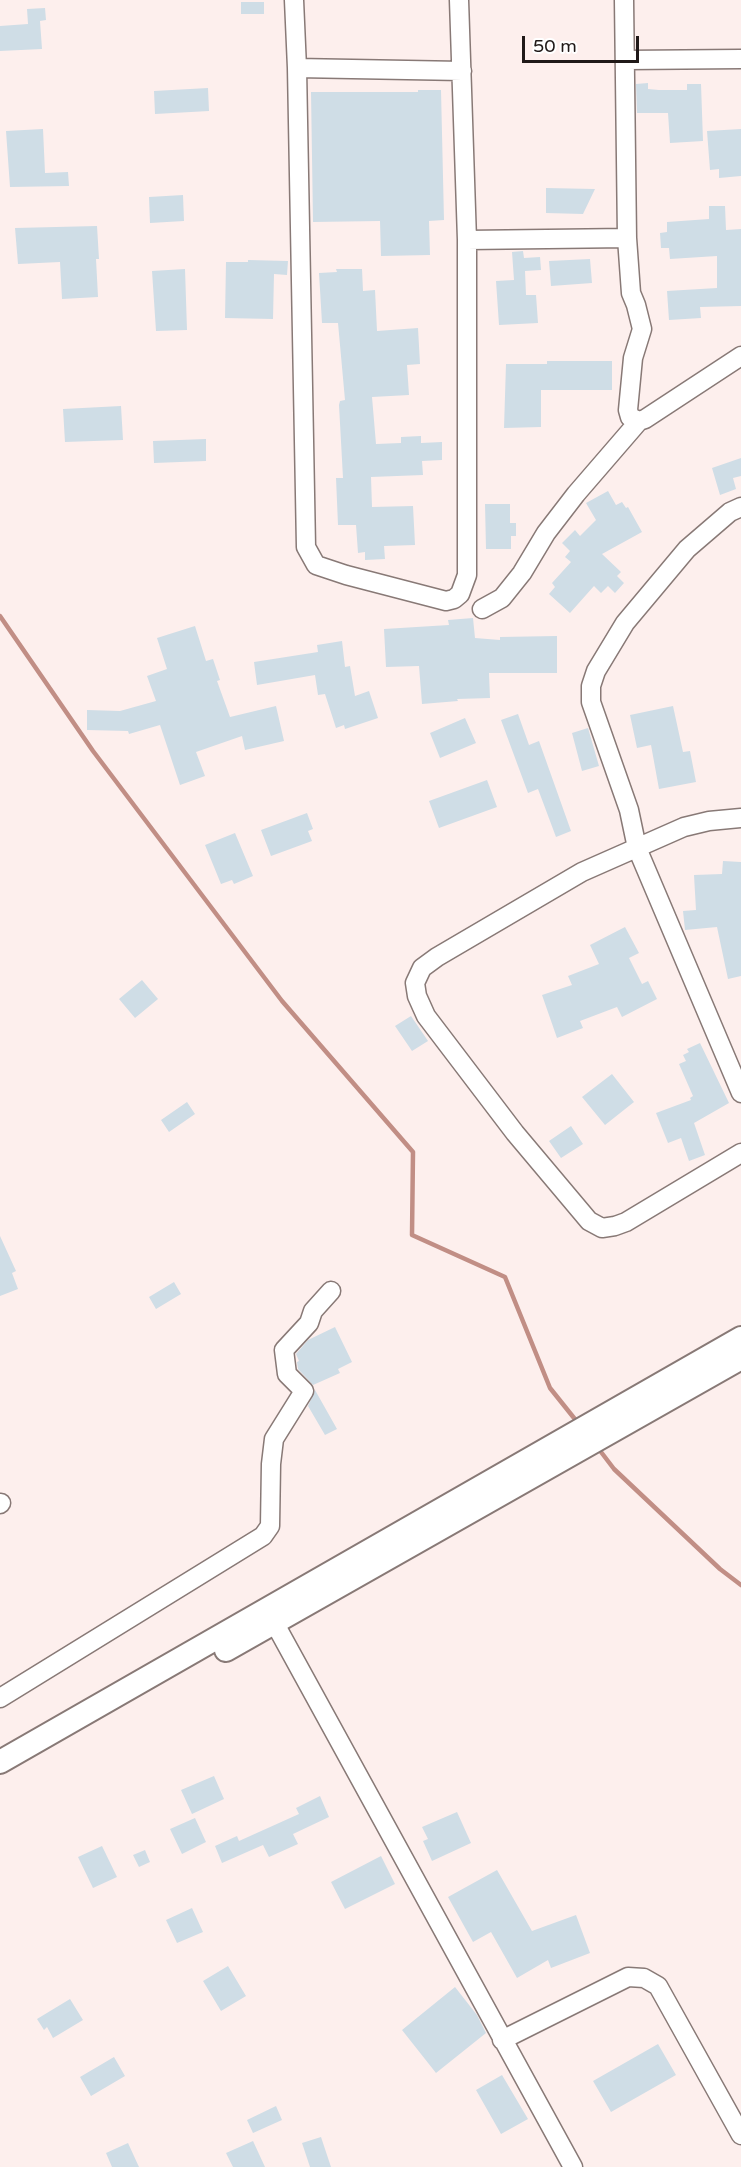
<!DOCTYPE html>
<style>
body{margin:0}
#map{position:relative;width:741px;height:2167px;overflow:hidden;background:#fdefed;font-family:"Varela Round",sans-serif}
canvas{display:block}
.scale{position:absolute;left:522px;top:36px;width:117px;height:27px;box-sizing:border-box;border:3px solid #201918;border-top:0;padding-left:8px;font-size:18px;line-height:21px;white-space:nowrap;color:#201918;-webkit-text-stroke:4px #fff;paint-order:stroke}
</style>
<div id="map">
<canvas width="741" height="2167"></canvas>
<div class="scale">50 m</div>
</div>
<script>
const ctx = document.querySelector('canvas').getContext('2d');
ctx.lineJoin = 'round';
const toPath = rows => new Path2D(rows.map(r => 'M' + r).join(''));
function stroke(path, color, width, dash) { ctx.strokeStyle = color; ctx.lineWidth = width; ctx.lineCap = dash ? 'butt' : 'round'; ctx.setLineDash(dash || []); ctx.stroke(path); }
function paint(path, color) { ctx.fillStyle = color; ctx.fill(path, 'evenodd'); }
const stream = toPath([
 [0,616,93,751,282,1001,413,1152,412,1235,505,1277,550,1388,578,1423],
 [598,1448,614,1469,720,1569,741,1585]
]);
const building = toPath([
 [241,2,264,2,264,14,241,14],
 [45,8,46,20,40,21,42,49,0,51,0,26,28,24,27,9],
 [648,83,648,89,659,90,687,90,687,84,701,84,703,141,670,143,668,113,637,113,636,84],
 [208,88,209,111,155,114,154,91],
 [418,90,441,90,444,220,429,221,430,255,381,256,380,221,313,222,311,92,418,92],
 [43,129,45,173,68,172,69,186,10,187,6,131],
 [741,129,741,176,719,178,719,169,710,170,707,131],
 [546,188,595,189,583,214,546,213],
 [183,195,184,221,150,223,149,197],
 [709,206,725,206,726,230,741,229,741,306,700,307,701,318,669,320,667,291,717,288,717,256,670,259,669,248,661,248,660,233,667,232,667,222,709,219],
 [97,226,99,259,96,259,98,297,62,299,60,262,18,264,15,228],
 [523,251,524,258,540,257,541,270,525,271,526,295,536,295,538,323,499,325,496,281,514,280,512,252],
 [590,259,592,283,551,286,549,261],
 [248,260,288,261,287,275,274,274,273,319,225,318,226,262,248,262],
 [185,269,187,330,156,331,152,271],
 [336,269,362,269,363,291,375,290,377,331,418,328,420,364,407,365,409,395,372,397,376,444,401,443,401,437,421,436,421,443,442,442,442,460,422,461,423,475,371,477,372,507,413,506,415,545,384,546,385,559,365,560,365,552,358,553,356,525,338,525,336,478,343,478,339,405,340,401,345,400,338,323,322,323,319,273,337,272],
 [547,361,612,361,612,390,541,390,541,427,504,428,506,364,547,364],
 [121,406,123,440,65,442,63,409],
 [206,439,206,461,154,463,153,441],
 [741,458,741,476,733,478,736,489,720,495,712,468],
 [608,491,616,505,622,502,626,508,628,507,642,532,602,554,621,572,617,576,624,583,615,593,608,586,601,593,594,586,570,613,549,594,555,587,552,583,571,562,565,557,570,551,562,543,575,530,580,536,596,520,586,503],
 [485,504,510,504,510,523,516,523,516,536,511,536,511,549,486,549],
 [473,618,475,638,500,640,500,637,557,636,557,673,489,673,490,698,457,699,458,701,422,704,419,666,386,667,384,629,449,625,448,620],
 [195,626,206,661,213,659,220,680,217,681,230,717,276,706,284,741,245,750,242,736,196,752,205,776,180,785,160,725,129,734,128,731,87,730,87,710,120,711,156,701,147,676,167,669,157,638],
 [342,641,345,667,350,666,355,696,369,691,378,718,345,729,344,725,336,728,325,694,318,695,315,675,257,685,254,662,318,652,317,645],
 [673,706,683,752,690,751,696,782,659,789,651,745,637,748,630,715],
 [518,714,529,745,539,741,571,831,556,837,538,789,528,793,501,720],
 [465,718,476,743,440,758,430,733],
 [588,728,599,766,582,771,572,733],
 [487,780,497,807,439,828,429,801],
 [307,813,313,829,308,831,312,841,271,856,261,830],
 [235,833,253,876,234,884,232,880,221,884,205,845],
 [723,861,741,862,741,976,728,979,717,927,685,930,683,911,696,910,694,875,722,874],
 [625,927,639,953,629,958,642,984,648,981,657,999,622,1017,617,1007,580,1021,583,1028,557,1038,542,995,572,985,568,976,599,964,590,945],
 [142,980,158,999,135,1018,119,999],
 [411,1016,428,1041,412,1051,395,1026],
 [700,1043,729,1103,694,1123,705,1155,689,1161,681,1138,668,1143,656,1113,691,1100,690,1098,693,1096,679,1064,686,1061,683,1055,689,1052,687,1049],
 [612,1074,634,1102,605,1125,582,1097],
 [187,1102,195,1114,169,1132,161,1120],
 [571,1126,583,1144,561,1158,549,1141],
 [0,1236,16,1271,12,1273,18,1289,0,1296],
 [174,1282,181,1294,156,1309,149,1297],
 [335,1327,352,1362,338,1369,340,1373,313,1385,298,1369,297,1362,299,1361,296,1354,308,1340],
 [315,1390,337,1429,325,1435,308,1406],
 [214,1776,224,1799,192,1814,181,1790],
 [320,1796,329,1817,293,1834,298,1844,269,1857,263,1845,222,1863,215,1846,237,1836,239,1841,299,1814,296,1808],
 [457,1812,471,1843,432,1861,423,1841,428,1839,422,1827],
 [195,1818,206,1842,182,1854,170,1829],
 [102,1846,117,1877,93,1888,78,1857],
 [145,1850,150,1862,139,1867,133,1855],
 [381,1856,395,1884,345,1909,331,1882],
 [497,1870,532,1931,576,1915,590,1953,551,1968,548,1960,517,1978,491,1932,473,1942,448,1897],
 [192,1908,203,1932,177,1943,166,1920],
 [228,1966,246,1996,221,2011,203,1981],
 [455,1987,477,2015,486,2033,436,2073,402,2030],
 [70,1999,83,2020,53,2038,47,2027,44,2030,37,2019],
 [658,2044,676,2075,611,2112,593,2081],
 [114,2057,125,2076,91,2096,80,2077],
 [502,2075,528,2119,501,2134,476,2090],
 [276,2106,282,2120,253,2133,247,2120],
 [321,2137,331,2167,310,2167,302,2143],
 [253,2141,265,2167,233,2167,226,2153],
 [128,2143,139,2167,112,2167,106,2153]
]);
const minor = toPath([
 [294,0,297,68,306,547,316,565,346,575,446,601,454,599,460,594,467,575,467,240,459,0],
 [624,0,627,238,631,293,636,305,642,329,633,358,628,410,630,417,639,421,645,419,741,356],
 [626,60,741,59],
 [297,68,462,71],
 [467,240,627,238],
 [741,507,730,512,687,549,625,623,596,671,591,686,591,702,629,810,637,848,741,1093],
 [482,609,502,598,522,573,546,533,576,494,639,421],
 [741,818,709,821,684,827,582,872,437,957,422,968,415,983,417,996,426,1016,515,1133,589,1221,602,1228,615,1226,626,1222,741,1153],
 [0,1504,1,1503],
 [274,1622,573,2167],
 [0,1698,263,1536,270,1526,271,1464,274,1439,304,1391,287,1374,284,1350,309,1323,313,1311,331,1291],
 [502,2040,628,1977,644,1978,658,1986,741,2135]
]);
const major = toPath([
 [226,1650,741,1358],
 [0,1762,741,1338]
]);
stroke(stream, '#c18e85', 4.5);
paint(building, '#cfdde6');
stroke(minor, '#887976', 21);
stroke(major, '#887976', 26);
stroke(minor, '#fff', 18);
stroke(major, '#fff', 22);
</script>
